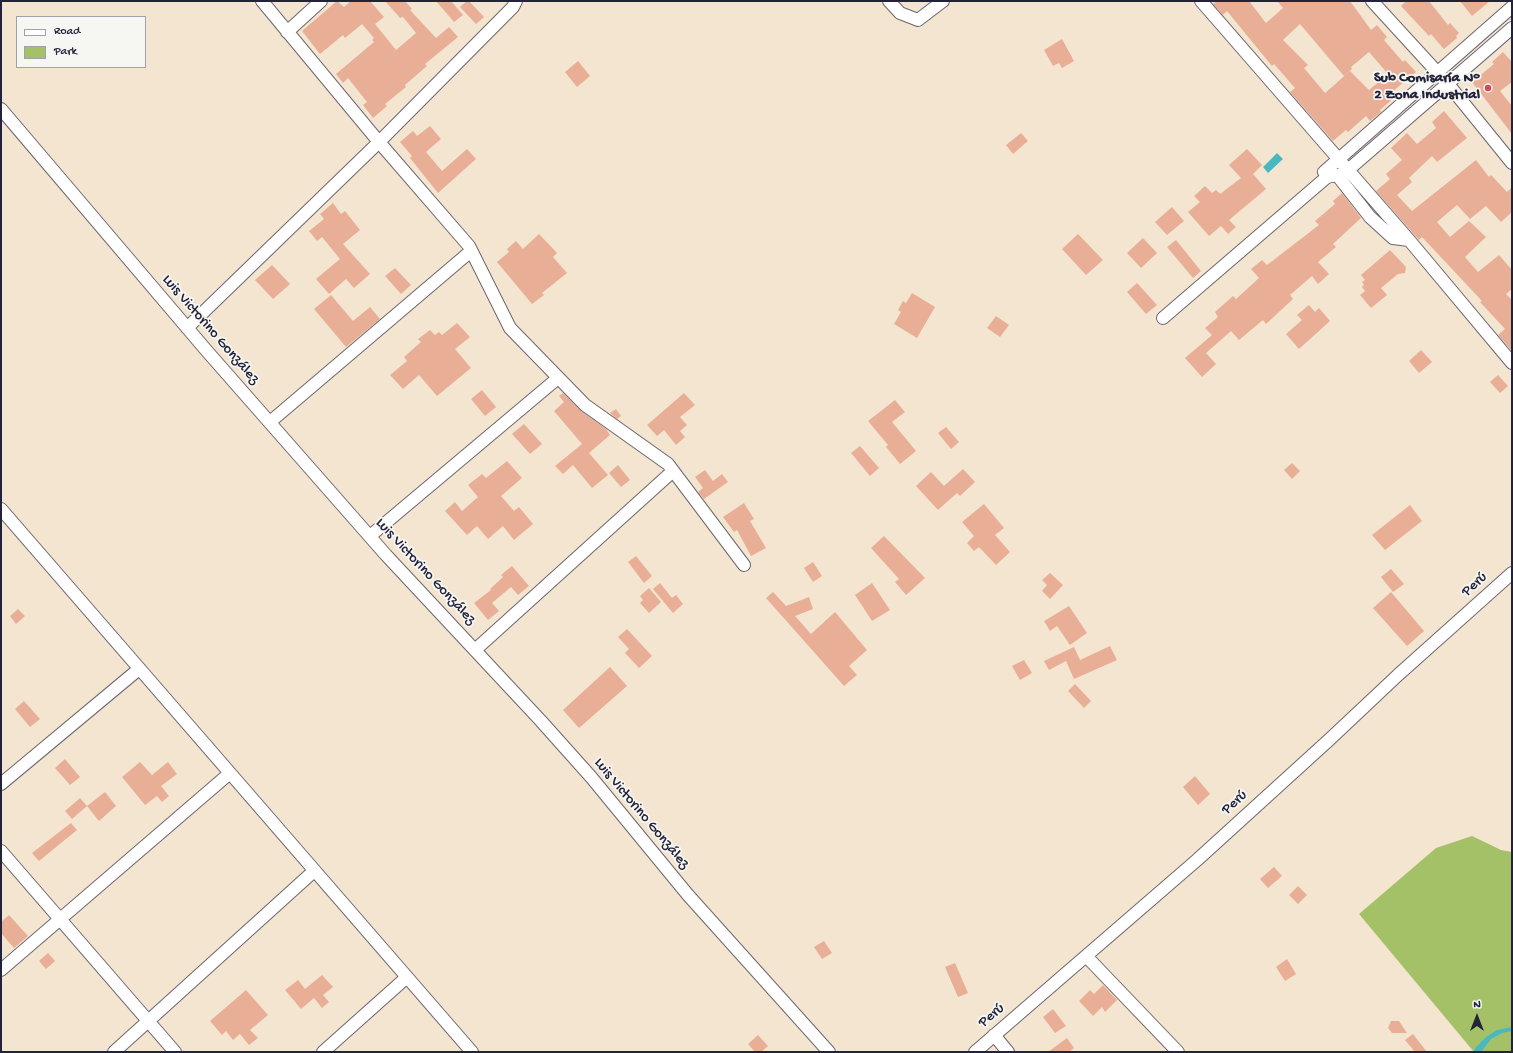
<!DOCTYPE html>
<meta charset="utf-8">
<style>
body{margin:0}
#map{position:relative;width:1513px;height:1053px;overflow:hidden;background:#f4e5d1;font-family:"Gochi Hand",sans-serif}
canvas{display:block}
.frame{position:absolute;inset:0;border:2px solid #22223b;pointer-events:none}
.legend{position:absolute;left:16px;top:16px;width:130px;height:52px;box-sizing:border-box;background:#f6f6f2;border:1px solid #a1a1a9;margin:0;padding:5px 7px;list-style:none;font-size:12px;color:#22223b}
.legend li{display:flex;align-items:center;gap:8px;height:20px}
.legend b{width:20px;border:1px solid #a1a1a9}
.north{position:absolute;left:1457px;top:997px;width:40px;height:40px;-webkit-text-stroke:3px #f6f6f2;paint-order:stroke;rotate:0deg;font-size:11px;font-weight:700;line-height:16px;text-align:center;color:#22223b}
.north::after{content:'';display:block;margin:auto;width:14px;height:18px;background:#22223b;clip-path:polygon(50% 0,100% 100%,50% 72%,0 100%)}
</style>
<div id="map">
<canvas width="1513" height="1053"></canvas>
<div class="frame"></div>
<ul class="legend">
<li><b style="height:5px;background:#fff"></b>Road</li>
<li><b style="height:11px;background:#a5c168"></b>Park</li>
</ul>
<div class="north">N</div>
</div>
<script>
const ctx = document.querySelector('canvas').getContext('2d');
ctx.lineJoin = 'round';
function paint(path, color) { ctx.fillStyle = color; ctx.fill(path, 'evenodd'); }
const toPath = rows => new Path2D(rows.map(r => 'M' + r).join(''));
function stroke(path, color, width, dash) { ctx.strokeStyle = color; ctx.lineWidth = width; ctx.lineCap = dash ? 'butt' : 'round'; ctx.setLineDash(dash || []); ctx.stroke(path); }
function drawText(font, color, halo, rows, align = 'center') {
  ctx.font = font + ' "Gochi Hand",sans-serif'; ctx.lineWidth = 3.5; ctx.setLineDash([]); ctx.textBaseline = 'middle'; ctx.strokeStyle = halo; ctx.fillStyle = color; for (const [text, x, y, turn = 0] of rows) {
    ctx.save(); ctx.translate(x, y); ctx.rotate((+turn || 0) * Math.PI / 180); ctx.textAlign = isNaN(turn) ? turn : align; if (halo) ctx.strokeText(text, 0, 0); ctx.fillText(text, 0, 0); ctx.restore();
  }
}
const green = toPath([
 [1472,836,1501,850,1512,852,1512,1052,1474,1052,1359,914,1436,848]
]);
const water = toPath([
 [1277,153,1283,159,1268,173,1263,167],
 [1512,1027,1512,1031,1502,1033,1491,1039,1481,1052,1474,1052,1475,1048,1486,1037,1497,1030]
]);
const building = toPath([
 [337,1,344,7,351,1,370,1,384,17,375,24,396,50,416,33,403,17,400,18,385,1,405,1,412,9,410,10,436,38,449,27,458,37,425,64,427,66,405,85,406,87,385,104,387,106,373,118,363,105,367,102,348,78,343,83,336,74,374,42,372,40,374,38,362,24,345,38,343,35,320,54,302,31],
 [436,1,451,1,463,15,454,22],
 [467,1,469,1,484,17,476,24,460,7],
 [1217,1,1249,1,1266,23,1283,8,1277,1,1350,1,1371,30,1377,25,1387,37,1384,40,1403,62,1405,60,1416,72,1392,92,1396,96,1380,110,1381,112,1370,121,1366,116,1348,132,1346,130,1333,141,1290,92,1295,88,1274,64,1272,66,1227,11,1223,15,1213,4],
 [1300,24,1344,76,1352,69,1351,67,1369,52,1388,74,1369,90,1350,71,1325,93,1304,68,1308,65,1283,40],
 [1406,1,1429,1,1448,25,1450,23,1459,33,1456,36,1457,38,1444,49,1442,47,1431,34,1429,36,1401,6],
 [1460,1,1490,1,1472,16],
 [1062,39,1074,61,1062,68,1059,63,1053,66,1044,50],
 [1503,52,1512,62,1512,82,1500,91,1512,106,1512,134,1472,82,1494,64,1492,62],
 [578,61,590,76,577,87,565,72],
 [1444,111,1467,138,1437,162,1432,156,1409,178,1412,182,1397,195,1412,211,1476,160,1489,177,1491,175,1507,192,1512,187,1512,212,1501,222,1486,206,1470,219,1457,205,1437,222,1450,237,1469,221,1486,237,1465,257,1478,272,1499,255,1512,270,1512,289,1506,294,1512,300,1512,351,1498,335,1505,329,1480,302,1482,301,1422,237,1419,240,1376,191,1390,179,1386,174,1402,160,1391,148,1407,133,1417,144,1436,128,1432,122],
 [430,126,441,139,426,152,442,171,467,149,476,159,438,193,410,158,412,156,400,142,413,131,417,136],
 [1021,133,1028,141,1013,154,1006,145],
 [1247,149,1262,165,1253,174,1266,189,1229,220,1236,227,1228,234,1221,226,1209,236,1188,212,1200,202,1194,196,1205,186,1212,193,1216,190,1220,194,1241,178,1229,165],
 [1342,193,1361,218,1333,244,1336,247,1318,262,1329,274,1318,284,1312,276,1290,295,1293,299,1266,324,1263,320,1239,340,1231,331,1206,353,1216,364,1202,377,1185,358,1212,335,1205,328,1218,317,1215,312,1233,296,1236,299,1259,278,1251,269,1262,260,1267,265,1319,225,1315,221,1335,204,1333,201],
 [333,203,341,214,345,211,360,230,343,244,370,274,354,288,346,279,329,294,316,279,340,259,322,237,317,241,309,231,324,219,320,214],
 [1172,207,1184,221,1167,235,1155,222],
 [539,234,557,253,553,257,567,273,542,293,544,295,532,304,497,262,509,252,507,249,516,241,523,249],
 [1078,234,1103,260,1086,275,1062,249],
 [1143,238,1157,253,1141,268,1127,253],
 [1176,240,1201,271,1193,278,1167,247],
 [1390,250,1406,267,1405,273,1398,274,1381,288,1387,295,1371,308,1360,295,1365,291,1362,287,1364,285,1362,282,1365,280,1361,275],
 [272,265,290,284,273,299,255,280],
 [395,268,411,285,401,294,385,276],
 [1137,283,1157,305,1146,314,1127,292],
 [912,293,935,307,917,338,894,324,901,312,898,310,903,301,906,303],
 [331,295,353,321,370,307,380,319,346,347,314,309],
 [1309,305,1315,312,1319,308,1330,321,1299,349,1286,334,1302,320,1297,315],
 [996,316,1009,325,1000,337,987,328],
 [457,323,470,337,455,349,471,368,437,396,419,375,403,389,390,375,407,361,404,357,421,342,418,339,430,330,435,335,439,332,442,335],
 [1421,350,1432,362,1419,373,1409,361],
 [1498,375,1508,386,1500,393,1490,382],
 [482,390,496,407,485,416,471,399],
 [563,393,580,410,606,429,610,435,589,453,608,475,592,488,573,465,563,474,555,466,582,444,554,411,564,402,559,396],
 [684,393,695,405,680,417,687,425,680,431,685,437,676,445,664,430,657,436,647,425],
 [895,400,905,412,892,422,916,451,900,464,886,447,888,445,868,421],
 [616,409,621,416,617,419,610,413],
 [524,424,542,444,530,454,512,434],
 [946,427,959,442,951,449,938,433],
 [860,446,879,468,870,476,851,453],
 [507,461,522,478,501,496,514,511,519,507,533,524,514,540,503,526,488,539,477,526,467,535,445,511,455,502,462,511,478,497,468,485,482,474,486,478],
 [1292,463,1300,471,1292,479,1284,470],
 [618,465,630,480,621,487,609,473],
 [963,469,975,482,960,496,957,493,938,510,916,486,931,472,944,486],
 [705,470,713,481,722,474,728,482,704,499,698,492,703,488,695,477],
 [744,503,754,519,750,521,766,548,751,556,737,530,734,532,723,517],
 [984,504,1004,528,995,535,1010,552,996,565,979,547,974,551,967,543,974,536,962,522],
 [1410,505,1422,521,1385,550,1372,535],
 [884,536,925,578,906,595,895,582,899,579,871,548],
 [636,556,652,576,644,583,628,562],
 [813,562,822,576,813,582,804,568],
 [512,566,529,586,518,595,511,587,492,603,499,611,488,620,474,603,491,590,490,589,503,577,501,575],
 [1391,569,1404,584,1393,592,1381,577],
 [1050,573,1063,585,1050,599,1042,591,1047,585,1042,580],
 [660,583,672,598,676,595,683,604,673,613,653,589],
 [872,583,890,610,872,621,855,595],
 [649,588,661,602,649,613,640,603,643,600,640,596],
 [773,592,786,606,809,597,813,609,795,616,811,634,835,612,867,650,849,666,857,675,844,686,766,598],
 [1391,592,1424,631,1407,646,1373,608],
 [1069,606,1087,633,1070,645,1057,626,1050,631,1044,621],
 [18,609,25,616,16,624,10,616],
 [627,629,652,656,639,668,625,653,629,649,618,637],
 [1110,646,1117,660,1074,679,1066,661,1049,670,1044,661,1074,647,1080,660],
 [1024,660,1032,673,1020,680,1012,666],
 [610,667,627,686,579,728,563,710],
 [1075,684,1091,701,1084,708,1068,691],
 [24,701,40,719,30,727,15,709],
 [65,759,80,777,70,785,55,768],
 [140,762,152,775,168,762,177,774,161,786,169,796,162,802,157,796,145,805,122,777],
 [1195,776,1210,794,1198,805,1183,787],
 [105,792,116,806,99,821,87,806],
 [80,798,87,806,72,819,65,811],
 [71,823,77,830,39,861,32,853],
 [1274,867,1282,876,1268,888,1260,879],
 [1298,886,1307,895,1298,904,1289,895],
 [9,915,28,936,14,948,1,933,1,922],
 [824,941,832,953,822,959,814,947],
 [48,953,55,961,46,969,39,961],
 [1287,959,1296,974,1285,981,1276,967],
 [955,963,968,993,958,997,945,967],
 [322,975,333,987,323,995,329,1002,322,1008,314,998,301,1009,285,990,298,980,305,989],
 [1103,985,1117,1000,1105,1012,1102,1007,1093,1016,1079,1001,1090,990,1094,994],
 [246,990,268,1015,250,1030,258,1038,249,1045,240,1034,233,1040,226,1031,222,1035,210,1021],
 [1053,1009,1066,1026,1055,1033,1043,1017],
 [1391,1021,1399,1021,1407,1033,1392,1033,1388,1028],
 [1413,1034,1427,1052,1415,1052,1405,1040],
 [758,1035,768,1046,761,1052,755,1052,748,1044],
 [1067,1038,1074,1048,1069,1052,1048,1052]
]);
const street = toPath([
 [262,1,379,142,469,246,510,328,585,405,668,464,744,565],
 [889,1,900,13,918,20,943,1],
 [1201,1,1409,240,1512,363],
 [1372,1,1448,84,1512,163],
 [287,32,321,1],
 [1,109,206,350,386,555,541,721,591,777,688,895,829,1052],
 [1342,173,1348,170,1512,28],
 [1409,240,1393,238,1370,217,1337,175,1327,177,1324,172,1512,7],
 [1163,318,1327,177],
 [187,328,379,142,513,7,516,1],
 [270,422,471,251],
 [1,509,472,1052],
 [370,536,558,378],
 [475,650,673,471],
 [1,784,139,669],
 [1,851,175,1052],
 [1086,956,1178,1052],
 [1,970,230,773],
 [994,1035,1008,1052],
 [114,1052,314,871],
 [323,1052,407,977],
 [975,1052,1197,860,1330,739,1398,675,1512,573]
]);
const markers = [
 [1488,88,4,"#d1495b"]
];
const poiNames = [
 ["Sub Comisaría N°",1480,79],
 ["2 Zona Industrial",1480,96]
];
const streetNames = [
 ["Luis Victorino González",210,330,49],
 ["Luis Victorino González",425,572,47],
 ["Perú",1475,585,-42],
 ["Perú",1235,803,-42],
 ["Luis Victorino González",641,814,50],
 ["Perú",992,1016,-40]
];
paint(green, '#a5c168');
paint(water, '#49b8c1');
paint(building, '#e9ae96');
stroke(street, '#6c6670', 14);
stroke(street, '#fff', 12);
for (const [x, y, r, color] of markers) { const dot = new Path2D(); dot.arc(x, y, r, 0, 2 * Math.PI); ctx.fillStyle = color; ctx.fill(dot); stroke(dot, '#f6f6f2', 1.5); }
drawText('bold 15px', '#22223b', '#f6f6f2', poiNames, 'right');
drawText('15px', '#22223b', '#f6f6f2', streetNames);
</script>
